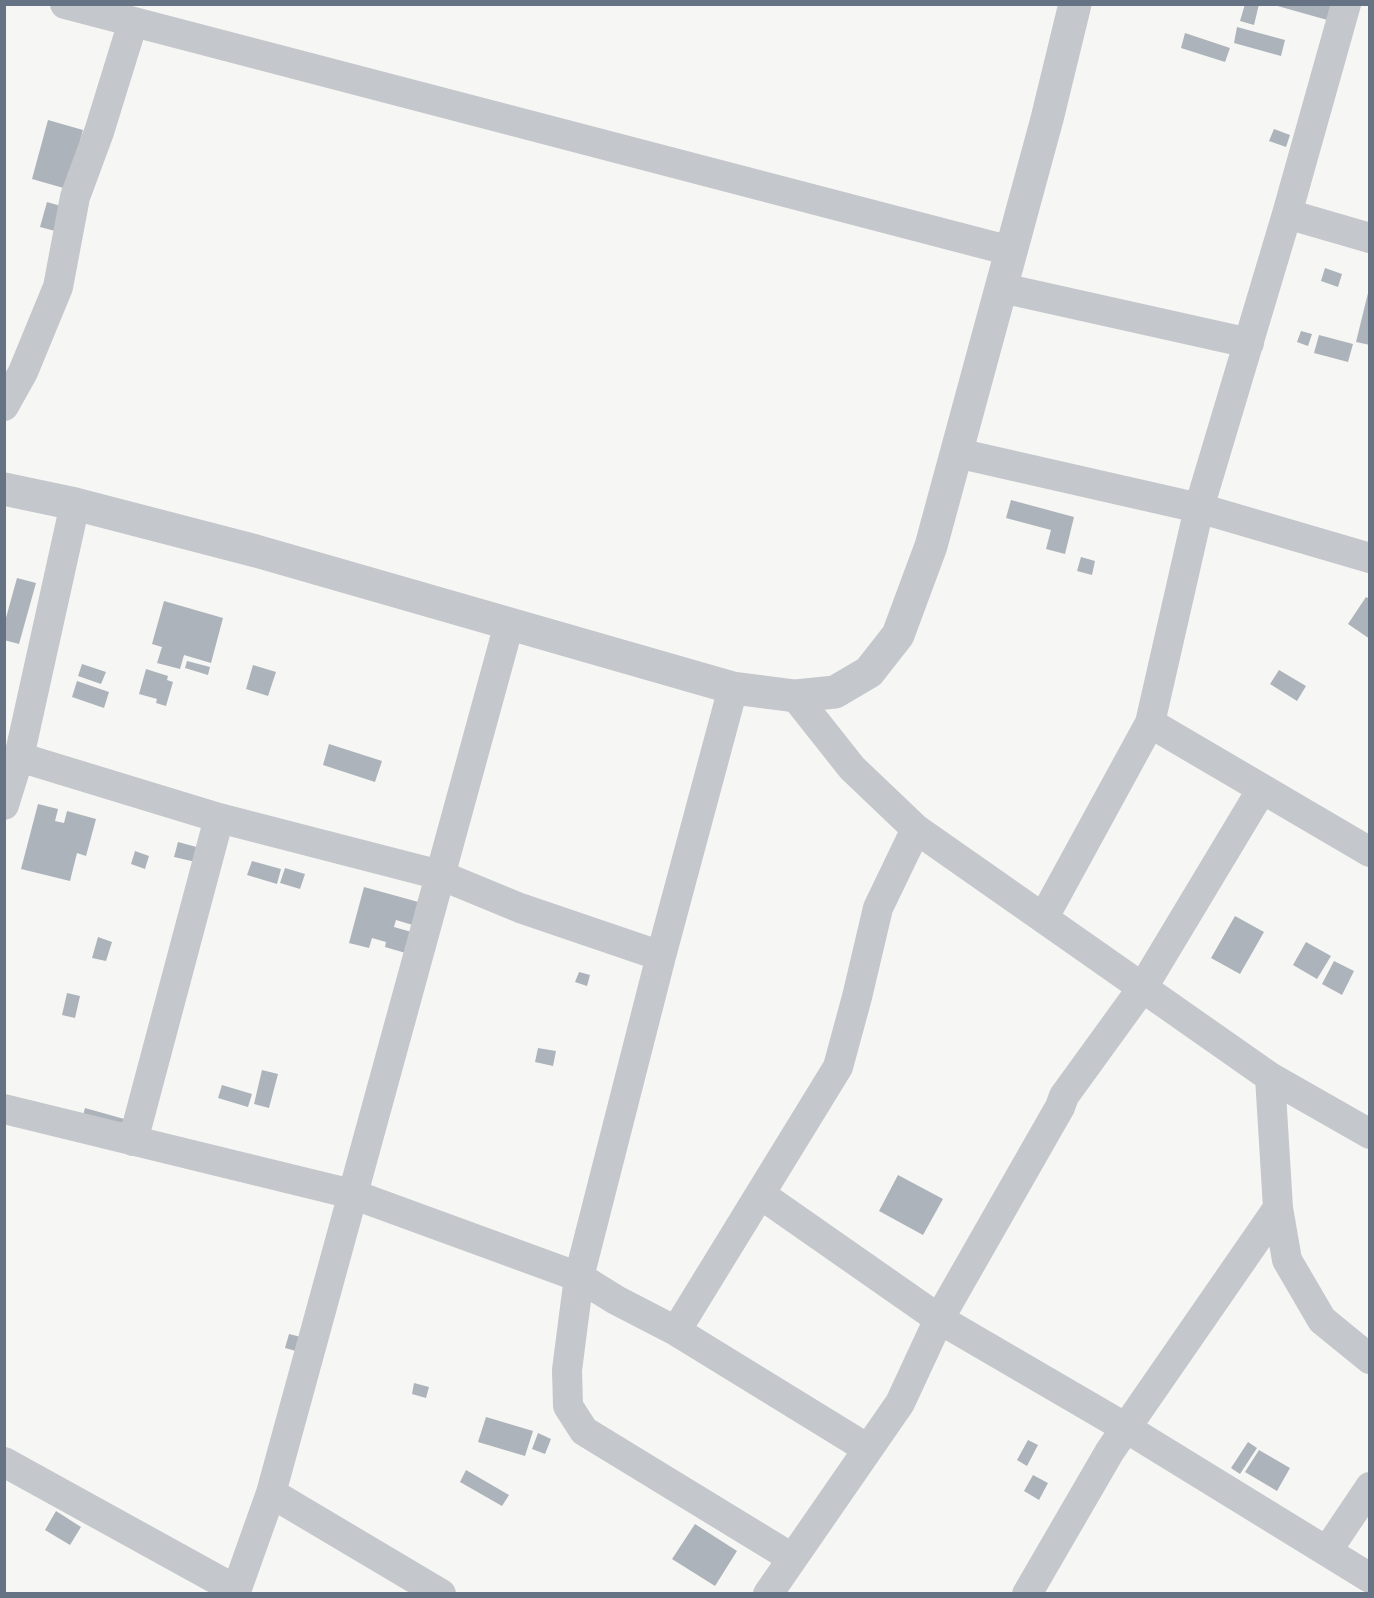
<!DOCTYPE html>
<style>
body{margin:0}
#map{position:relative;width:1374px;height:1598px;overflow:hidden;background:#f6f7f4;font-family:"Fira Sans Condensed",sans-serif}
canvas{display:block}
.frame{position:absolute;inset:0;border:6px solid #667385;pointer-events:none}
</style>
<div id="map">
<canvas width="1374" height="1598"></canvas>
<div class="frame"></div>
</div>
<script>
const ctx = document.querySelector('canvas').getContext('2d');
ctx.lineJoin = 'round';
function paint(path, color) { ctx.fillStyle = color; ctx.fill(path, 'evenodd'); }
const toPath = rows => new Path2D(rows.map(r => 'M' + r).join(''));
function stroke(path, color, width, dash) { ctx.strokeStyle = color; ctx.lineWidth = width; ctx.lineCap = dash ? 'butt' : 'round'; ctx.setLineDash(dash || []); ctx.stroke(path); }
const building = toPath([
 [1245,4,1259,4,1254,25,1240,21],
 [1274,4,1332,4,1338,23,1274,5],
 [1237,27,1285,40,1281,56,1234,43],
 [1185,33,1230,48,1225,62,1181,48],
 [48,120,83,130,67,189,32,179],
 [1274,129,1290,135,1286,147,1269,141],
 [47,202,61,206,55,231,40,227],
 [1325,268,1342,274,1338,287,1321,281],
 [1369,289,1370,289,1370,345,1356,342],
 [1301,331,1312,334,1308,346,1297,342],
 [1319,335,1353,344,1348,362,1314,353],
 [1011,500,1074,517,1065,554,1046,549,1051,530,1006,518],
 [1081,557,1095,561,1092,575,1077,571],
 [17,578,36,583,19,644,4,640,4,625],
 [1366,597,1370,599,1370,639,1348,624],
 [164,601,223,618,211,663,184,655,180,669,157,663,162,647,152,644],
 [187,661,210,667,208,675,185,668],
 [82,664,106,672,101,684,78,676],
 [253,665,276,672,268,696,246,689],
 [146,669,168,676,167,680,173,682,166,706,156,703,157,699,139,694],
 [1279,670,1306,686,1297,701,1270,684],
 [77,681,109,692,104,708,72,697],
 [329,744,382,761,375,782,323,765],
 [38,804,58,809,55,821,64,823,67,811,96,819,86,856,77,853,70,881,21,869],
 [178,842,204,849,200,863,174,857],
 [135,851,149,856,145,869,131,864],
 [252,861,281,869,277,884,247,875],
 [285,868,305,874,300,889,280,883],
 [364,887,422,903,416,926,396,920,394,927,415,933,409,954,385,947,386,942,372,938,369,948,349,943],
 [1235,916,1264,932,1240,974,1211,958],
 [98,937,112,942,106,961,92,958],
 [1306,942,1331,956,1317,979,1293,965],
 [1334,961,1354,971,1342,995,1322,984],
 [579,972,590,975,587,986,575,982],
 [67,993,80,996,75,1018,62,1015],
 [538,1048,556,1051,553,1066,535,1062],
 [262,1070,278,1074,269,1108,254,1104],
 [222,1085,252,1094,248,1107,218,1098],
 [85,1108,135,1122,81,1124],
 [898,1175,943,1199,923,1235,879,1211],
 [289,1334,301,1337,296,1351,285,1348],
 [414,1383,429,1387,426,1398,412,1394],
 [486,1417,533,1431,525,1456,478,1442],
 [538,1433,551,1439,545,1454,532,1449],
 [1028,1440,1038,1445,1027,1466,1017,1460],
 [1248,1442,1257,1448,1240,1474,1231,1468],
 [1259,1450,1290,1468,1277,1491,1245,1472],
 [466,1470,509,1495,502,1506,460,1482],
 [1033,1475,1048,1483,1039,1500,1024,1491],
 [56,1511,81,1527,70,1545,45,1530],
 [695,1524,737,1551,715,1586,672,1559]
]);
const minor = toPath([
 [65,4,1011,251],
 [1287,214,1370,238],
 [1002,288,1249,343],
 [4,406,23,372,58,287,75,197,99,132,133,22],
 [957,453,1199,508,1370,558],
 [733,688,661,956,579,1277,567,1370,568,1406,584,1431,792,1558],
 [795,696,852,768,916,829,1270,1077,1370,1134],
 [1150,723,1370,852],
 [19,757,219,818,440,875,520,908,661,956],
 [4,805,19,757,75,504],
 [1044,917,1150,723,1199,508,1287,214,1346,4],
 [1270,1077,1278,1208,1287,1260,1322,1320,1370,1359],
 [4,1109,352,1194,579,1277,616,1300,676,1331,868,1449],
 [133,1141,219,818],
 [760,1194,939,1319,1126,1428,1370,1578],
 [676,1331,838,1067,857,997,878,908,916,829],
 [4,1462,236,1590],
 [271,1493,441,1594],
 [1327,1551,1370,1487],
 [235,1594,271,1493,509,624],
 [768,1594,900,1403,939,1319,1060,1107,1064,1096,1143,987,1262,789],
 [1027,1594,1110,1451,1278,1208]
]);
const tertiary = toPath([
 [4,489,75,504,256,551,733,688,795,696,835,692,869,672,898,635,931,546,1047,119,1075,4]
]);
paint(building, '#adb3ba');
stroke(minor, '#c4c7cb', 30);
stroke(tertiary, '#c4c7cb', 33);
</script>
